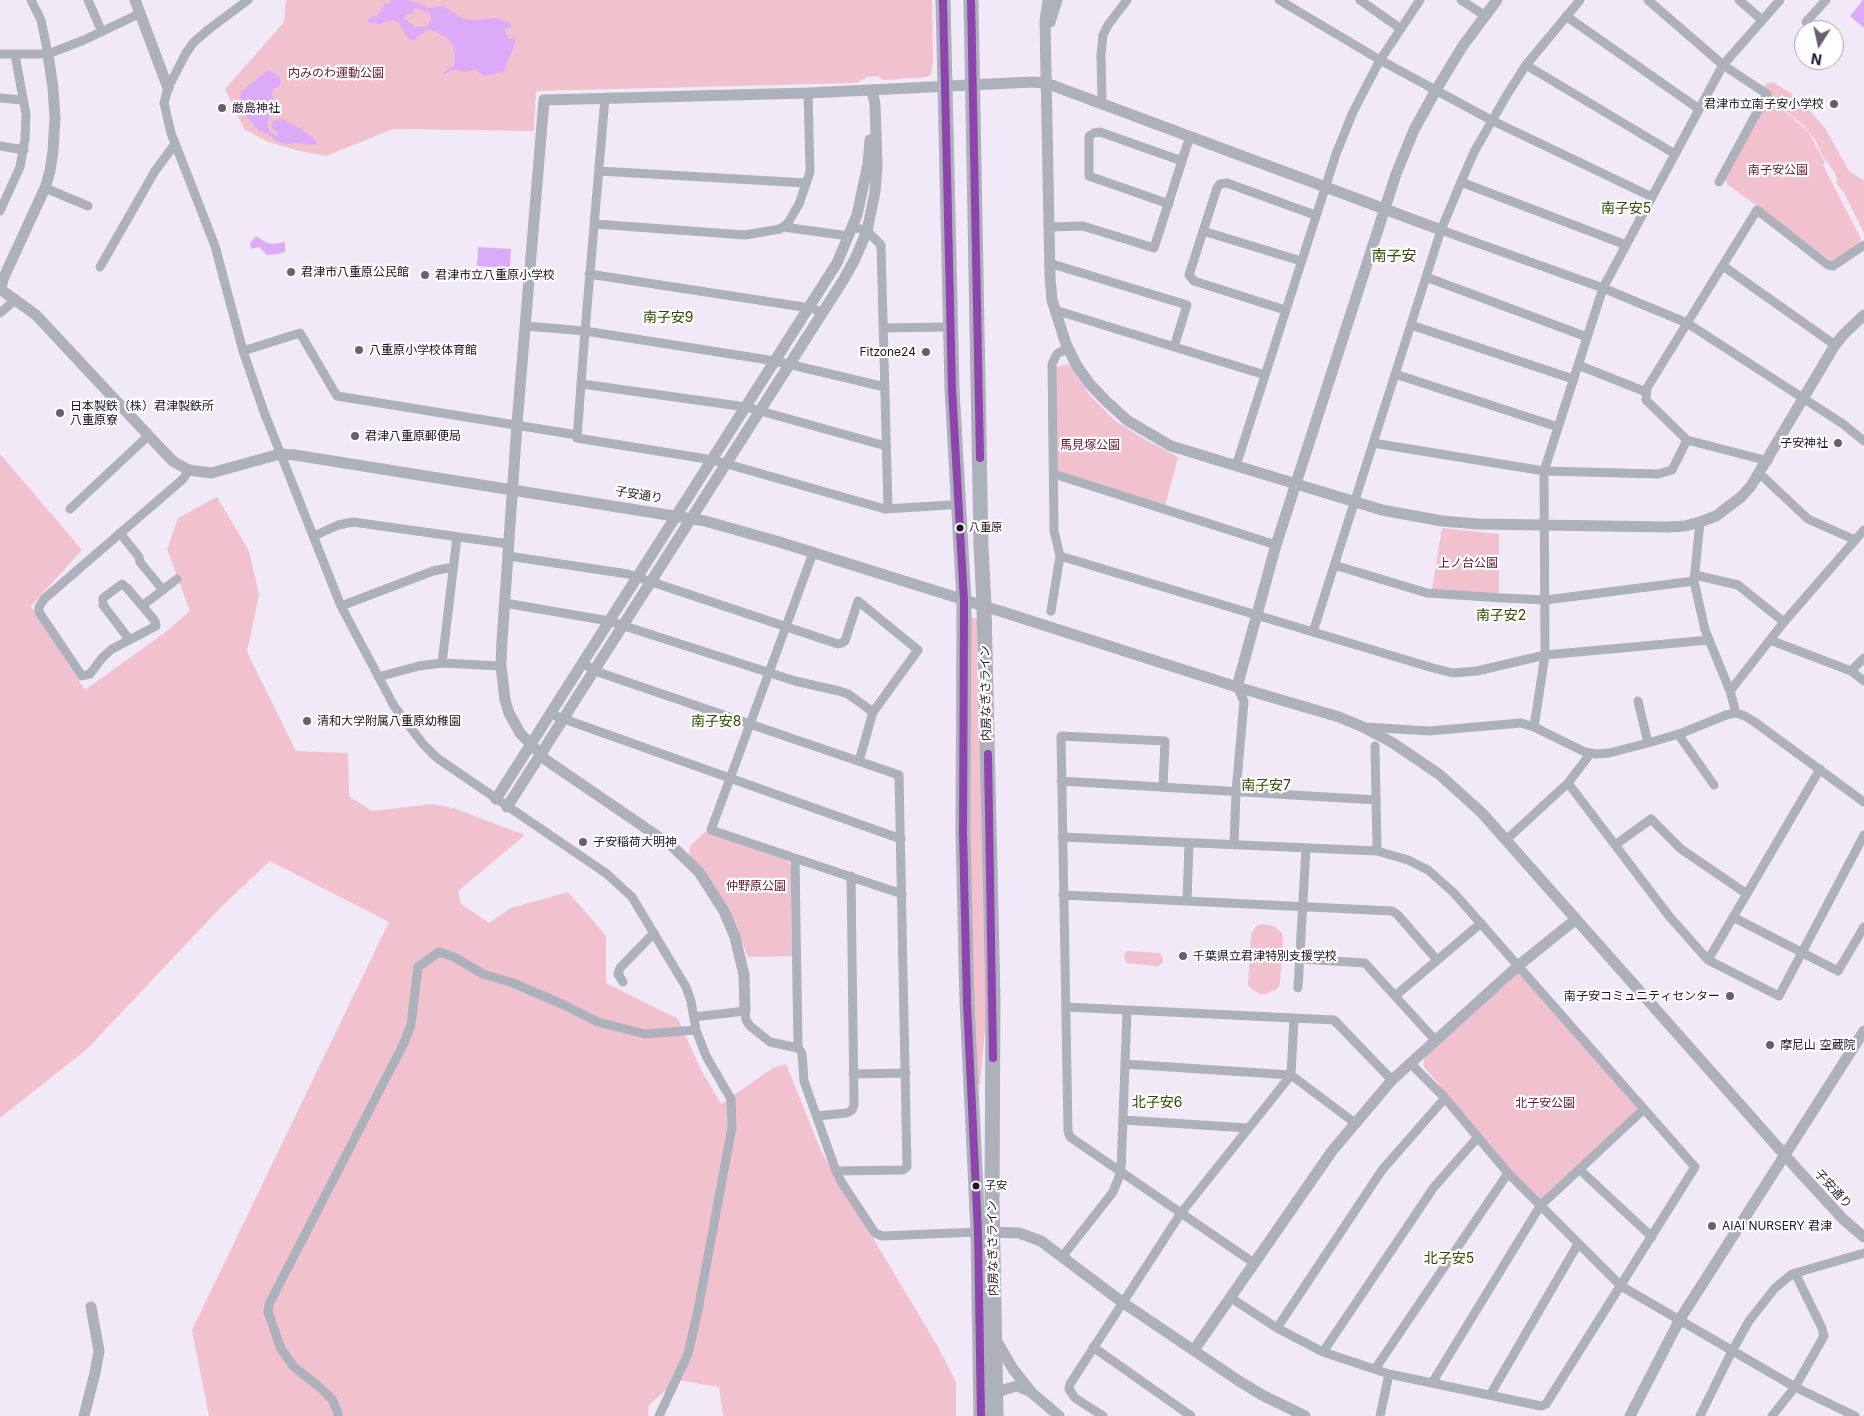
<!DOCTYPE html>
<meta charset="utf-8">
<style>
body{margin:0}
#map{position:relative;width:1864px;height:1416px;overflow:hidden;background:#f2e9f8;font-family:Inter,sans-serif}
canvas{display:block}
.north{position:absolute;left:1794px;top:20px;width:50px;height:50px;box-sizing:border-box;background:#fff;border:1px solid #a6a1aa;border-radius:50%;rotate:190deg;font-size:14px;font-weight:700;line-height:20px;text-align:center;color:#21132a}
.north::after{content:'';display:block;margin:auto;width:18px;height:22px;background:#6a5e72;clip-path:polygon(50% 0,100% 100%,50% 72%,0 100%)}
</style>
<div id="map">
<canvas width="1864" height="1416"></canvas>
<div class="north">N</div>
</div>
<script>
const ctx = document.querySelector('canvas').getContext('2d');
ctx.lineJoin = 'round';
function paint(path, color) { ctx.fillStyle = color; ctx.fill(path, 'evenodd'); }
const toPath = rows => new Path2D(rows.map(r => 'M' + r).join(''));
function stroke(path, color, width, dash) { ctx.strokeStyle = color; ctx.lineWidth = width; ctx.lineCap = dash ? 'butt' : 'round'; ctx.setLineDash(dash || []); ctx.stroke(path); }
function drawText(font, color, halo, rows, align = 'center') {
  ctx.font = font + ' Inter,"Noto Sans JP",sans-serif'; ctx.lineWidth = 4.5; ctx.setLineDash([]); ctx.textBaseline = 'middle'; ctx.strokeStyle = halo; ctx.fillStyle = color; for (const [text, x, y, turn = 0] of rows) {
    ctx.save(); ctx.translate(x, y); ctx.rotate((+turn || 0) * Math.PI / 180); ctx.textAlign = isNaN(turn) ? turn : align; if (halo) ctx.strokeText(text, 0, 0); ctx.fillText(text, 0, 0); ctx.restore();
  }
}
const green = toPath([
 [286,0,932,0,933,62,931,74,927,77,884,80,877,76,867,77,857,83,536,91,534,131,393,129,326,156,300,151,268,142,244,129,225,89,284,22],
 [1773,82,1798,98,1825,128,1849,171,1864,181,1864,233,1844,193,1837,184,1837,179,1835,173,1823,156,1814,138,1801,123,1770,99,1766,93,1764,88,1766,84],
 [1772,101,1793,118,1809,133,1825,162,1823,165,1861,239,1857,246,1833,262,1727,184,1725,178,1746,141,1749,133,1754,127,1762,106],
 [1069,364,1089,394,1114,420,1146,440,1171,453,1178,458,1165,506,1058,471,1056,468,1053,368],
 [0,454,82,550,31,606,85,690,167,631,190,611,167,549,178,518,217,497,249,551,259,595,247,652,296,751,348,753,349,796,372,811,433,804,453,808,525,835,458,891,461,904,489,923,511,908,568,892,606,936,606,983,678,1019,701,1070,721,1104,773,1068,786,1064,822,1153,937,1345,956,1382,956,1416,723,1416,719,1387,677,1380,649,1405,648,1416,209,1416,192,1330,389,922,270,861,223,905,87,1049,0,1118],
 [1442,528,1499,534,1499,593,1465,593,1432,589],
 [971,618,977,618,977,668,982,753,987,1008,980,1085,978,1085,970,986],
 [705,832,789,861,791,869,792,956,748,957,728,907,689,854,690,846],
 [1262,924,1274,926,1282,933,1283,938,1280,984,1277,989,1266,994,1260,994,1253,990,1248,985,1251,934,1256,926],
 [1129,951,1160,953,1162,956,1163,962,1158,966,1126,963,1124,956,1126,952],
 [1521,972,1638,1109,1637,1111,1541,1200,1499,1160,1500,1156,1447,1094,1440,1090,1439,1084,1424,1067,1424,1056,1518,973]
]);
const water = toPath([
 [393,0,408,0,430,8,443,6,462,18,471,20,497,18,510,23,512,27,505,29,508,39,516,37,514,46,506,65,505,71,485,76,475,70,464,72,455,69,444,74,443,72,454,66,455,61,455,53,452,44,447,38,432,30,427,30,414,40,411,40,407,37,399,23,393,20,379,24,367,22,369,18,378,15,384,4,389,3],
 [417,8,429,13,431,16,431,21,426,27,415,27,404,18,406,14,412,14,413,10],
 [1863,0,1864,0,1864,28,1850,16],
 [268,70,278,75,281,81,280,85,273,90,272,94,275,103,267,123,269,131,277,137,278,133,273,129,271,124,275,120,281,119,295,125,307,133,316,141,316,145,293,143,287,144,279,142,269,135,258,130,243,112,240,100,241,92],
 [256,236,265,242,272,244,285,242,285,252,278,254,267,255,259,247,251,249,250,243],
 [478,247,511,249,510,268,477,266]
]);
const minor = toPath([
 [31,0,41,20,48,54],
 [88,0,102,32],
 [248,0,209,29,194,42,186,53,168,88,164,103,171,133,215,246,243,351,264,412,341,606,394,706,423,744,437,758,607,874,632,897,686,987,691,1001,696,1030,706,1056,731,1099,732,1127,698,1310,688,1354,659,1416],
 [1279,0,1380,60,1491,120,1652,197],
 [1360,0,1401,29],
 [1461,0,1484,15],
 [1648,0,1723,65,1767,94,1719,182],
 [1739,0,1762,20],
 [1566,16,1699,109],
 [1806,22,1826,0],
 [0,54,48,54,84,40,141,13],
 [1526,65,1675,154],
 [0,98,22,100],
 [605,98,585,331,577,438,713,460,885,509,950,505],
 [1102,103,1101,55,1103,35,1108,25,1127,0],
 [0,146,24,150],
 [599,171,806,183],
 [1461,182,1626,245],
 [45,188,88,206],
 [1169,204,1089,176,1089,136,1094,133,1100,132,1182,161],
 [0,211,20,167,25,139,26,114,15,55],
 [595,224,745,235,780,229,788,223,799,204,810,172,808,93],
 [783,227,849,236],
 [853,227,867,231,881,245,888,508],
 [1049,227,1083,226,1154,248,1190,136],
 [1441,230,1603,288,1687,323,1843,424,1864,441],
 [1203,231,1301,261],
 [1049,263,1187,305,1174,347],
 [1723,266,1835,345],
 [100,267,155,171,175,144],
 [589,274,810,308,823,312],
 [1426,277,1587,337],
 [1055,310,1265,375],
 [1285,310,1194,281,1189,275,1217,188,1220,184,1227,183,1315,215],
 [0,313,16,299],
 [1411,325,1573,379],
 [526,326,585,331,775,361,885,387],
 [883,328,945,327],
 [243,351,300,333,337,396,577,435],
 [1578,365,1646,392],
 [1395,374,1558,427],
 [582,384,746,407,886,446],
 [1373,443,1544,471,1658,474,1672,470,1687,440],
 [1768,461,1687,440,1646,400,1647,388,1757,210,1828,265,1833,266,1864,245],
 [1236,466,1336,154,1353,112,1380,60,1420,0],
 [1054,474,1276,545],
 [1760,474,1808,519,1855,540],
 [70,509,148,436],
 [1700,522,1694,581,1705,630,1730,691,1736,713],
 [120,533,139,557,140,562,163,590],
 [314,536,338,525,353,522,509,544],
 [813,553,711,830,902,894],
 [508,556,628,574,838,644,842,643,845,641,858,601,918,650,873,712,859,761],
 [1060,556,1433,668,1453,673,1477,671,1545,655,1709,640],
 [1334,565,1427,593,1502,598,1546,600,1694,581],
 [1695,575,1738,585,1784,622],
 [505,603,609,621,795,681,839,691,848,694,873,712],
 [142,606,177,579],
 [341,606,433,571,453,567],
 [1051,611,1060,556,1054,531,1052,364,1057,354,1068,348],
 [1313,632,1441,230,1461,182,1474,152,1508,93,1526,65,1580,0],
 [129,639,103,605,103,598,122,584,127,588,155,621,156,626,112,649,102,658,90,674,82,676,39,612,39,607,44,599,183,479,189,470],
 [1770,640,1851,671,1864,681],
 [442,663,457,537],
 [583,663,595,671,899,775,907,1167,903,1170,836,1171],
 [1851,671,1864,658],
 [378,677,419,666,442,663,501,666],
 [1730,691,1784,622,1864,530],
 [1638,701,1648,743],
 [550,714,901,839],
 [1366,727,1429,731,1521,723,1534,727,1585,752,1596,754,1609,753,1648,743,1682,733,1726,715,1736,713,1745,716,1756,723,1864,802],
 [1534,727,1545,655,1544,471,1603,288,1723,65,1780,0],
 [1678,734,1714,785],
 [1375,746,1377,851],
 [1061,781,1376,800],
 [1568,783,1669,916,1708,960,1779,996,1864,835],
 [1163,787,1165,741,1061,736,1068,1131,1070,1137,1254,1263],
 [1062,837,1377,851,1408,860,1428,870,1454,893,1695,1167,1546,1404,1541,1406,1389,1374,1323,1352,1277,1328,1231,1298],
 [1506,840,1568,783,1591,753],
 [1234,845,1236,792,1244,701,1237,687],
 [1615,845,1651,819,1681,849,1747,894],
 [795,858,798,1048],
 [1063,895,1392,911,1397,914,1437,960],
 [1187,901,1189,843],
 [1733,917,1838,971,1864,927],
 [1300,959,1365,963,1435,1040],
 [1708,960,1820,769],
 [623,982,618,974,620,968,654,933],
 [1298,988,1306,848],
 [1395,996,1481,923],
 [1066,1007,1334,1020,1392,1080],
 [694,1017,745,1011,746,1020,750,1026,770,1042,798,1048,802,1053,804,1081,836,1171,842,1183,875,1233,882,1236,978,1232],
 [1410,1063,1445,1098,1508,1173,1621,1286,1795,1387,1855,1416],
 [1125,1064,1291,1075,1355,1123],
 [853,1074,906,1073],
 [817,1116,847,1113,852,1110,854,1105,851,876],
 [1123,1120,1248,1128],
 [1579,1169,1652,1237],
 [1062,1257,1113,1192,1121,1172,1127,1010],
 [1277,1328,1382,1170,1445,1098],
 [1093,1347,1191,1416],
 [1323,1352,1434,1187,1478,1137],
 [1375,1369,1508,1173],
 [1432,1383,1540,1206,1644,1109],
 [1490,1395,1578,1244],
 [338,1416,338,1413,332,1399,317,1385,294,1367,281,1349,268,1312,269,1304,403,1045,411,1025,418,967,439,952,454,957,483,974,513,983,564,1005,598,1022,645,1034,696,1030],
 [1103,1416,1075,1398,1069,1389,1070,1384,1181,1213,1291,1075,1294,1018],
 [1380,1416,1389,1374],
 [1700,1416,1732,1351,1749,1321,1775,1288,1792,1274,1864,1253],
 [1772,1416,1795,1387,1824,1336,1822,1328,1795,1273]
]);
const tertiary = toPath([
 [135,0,168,88],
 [1048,0,1045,21,1050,277,1052,300,1066,344,1077,366,1089,383,1106,401,1128,421,1171,446,1382,510,1442,521,1478,524,1668,527,1685,526,1700,522,1716,516,1741,497,1751,486,1835,345,1844,334,1864,315],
 [1050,22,1057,0],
 [0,289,36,315,163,451,174,462,189,470,211,473,280,454,295,455,705,521,776,541,1003,612,1237,687,1339,717,1363,727,1393,743,1440,775,1482,813,1798,1170,1843,1219,1864,1237],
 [1,289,3,279,45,188,50,171,53,151,55,118,53,88,48,54],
 [1237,687,1276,545,1396,174,1414,130,1436,90,1462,47,1497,0],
 [496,799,837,263,857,215,868,164,870,140],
 [507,807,844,279,855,259,867,231,875,192,877,165,875,104,872,91],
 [745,1011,744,975,735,937,724,911,699,872,672,846,546,760,520,733,509,713,505,700,501,666,502,641,517,424,544,100,808,93,1032,82,1046,83,1441,230],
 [984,1232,1019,1233,1041,1241,1122,1302,1239,1381,1262,1395,1305,1416],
 [996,1340,1013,1369,1032,1393,1059,1416],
 [1194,1350,1332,1151,1392,1080,1519,965,1575,920],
 [996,1398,1000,1391,1013,1387,1017,1386,1029,1391],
 [84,1416,95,1373,99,1351,91,1307],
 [1630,1416,1680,1319,1864,1031]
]);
const trunk = toPath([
 [943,0,952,389,964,601,963,832,967,1003,978,1232,981,1416],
 [971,0,981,546,984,606,993,1000,992,1198,996,1416]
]);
const bus1 = toPath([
 [943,0,952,389,964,601,963,832,967,1003,978,1232,981,1416],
 [971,0,980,458],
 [988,754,993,1058]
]);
const markers = [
 [1834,104,5,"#6a5e72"],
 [222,108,5,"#6a5e72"],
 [291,272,5,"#6a5e72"],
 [425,275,5,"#6a5e72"],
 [359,350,5,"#6a5e72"],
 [926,352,5,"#6a5e72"],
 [60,413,5,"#6a5e72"],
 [355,436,5,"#6a5e72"],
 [1838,443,5,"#6a5e72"],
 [960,528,4.5,"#21132a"],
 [307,721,5,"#6a5e72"],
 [583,842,5,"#6a5e72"],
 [1183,956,5,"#6a5e72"],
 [1730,996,5,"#6a5e72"],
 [1770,1045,5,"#6a5e72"],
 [976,1186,4.5,"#21132a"],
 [1712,1226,5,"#6a5e72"]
];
const busNames = [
 ["八重原",969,528],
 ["子安",985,1186]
];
const parkNames = [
 ["内みのわ運動公園",336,73],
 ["南子安公園",1778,170],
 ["馬見塚公園",1090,445],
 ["上ノ台公園",1468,563],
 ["仲野原公園",756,886],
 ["北子安公園",1545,1103]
];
const poiNames = [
 ["君津市立南子安小学校",1824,104,"right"],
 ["厳島神社",232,108],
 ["君津市八重原公民館",301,272],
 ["君津市立八重原小学校",435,275],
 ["八重原小学校体育館",369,350],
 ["Fitzone24",916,352,"right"],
 ["日本製鉄（株）君津製鉄所",70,406],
 ["八重原寮",70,420],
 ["君津八重原郵便局",365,436],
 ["子安神社",1828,443,"right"],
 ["清和大学附属八重原幼稚園",317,721],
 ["子安稲荷大明神",593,842],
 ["千葉県立君津特別支援学校",1193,956],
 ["南子安コミュニティセンター",1720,996,"right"],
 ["摩尼山 空蔵院",1780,1045],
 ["AIAI NURSERY 君津",1722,1226]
];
const streetNames = [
 ["子安通り",639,495,9],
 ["内房なぎさライン",986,693,-91],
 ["子安通り",1833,1189,47],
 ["内房なぎさライン",993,1248,-91]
];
const neighbourhoodNames = [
 ["南子安5",1626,209],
 ["南子安9",668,318],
 ["南子安2",1501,616],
 ["南子安8",716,722],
 ["南子安7",1266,786],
 ["北子安6",1157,1103],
 ["北子安5",1449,1259]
];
const quarterNames = [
 ["南子安",1394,256]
];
paint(green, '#f2c1ce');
paint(water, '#dbabfa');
stroke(minor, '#adb1bb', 9);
stroke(tertiary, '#adb1bb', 11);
stroke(trunk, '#aeb0bc', 15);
stroke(bus1, '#8e44ad', 8);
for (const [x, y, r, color] of markers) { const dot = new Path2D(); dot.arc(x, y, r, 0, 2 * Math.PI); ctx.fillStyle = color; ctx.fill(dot); stroke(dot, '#fff', 2); }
drawText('11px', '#21132a', '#fff', busNames, 'left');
drawText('12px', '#67172b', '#fff', parkNames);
drawText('12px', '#21132a', '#fff', poiNames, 'left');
drawText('12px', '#21132a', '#fff', streetNames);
drawText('14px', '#2d4b02', '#fff', neighbourhoodNames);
drawText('15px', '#2d4b02', '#fff', quarterNames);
</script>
